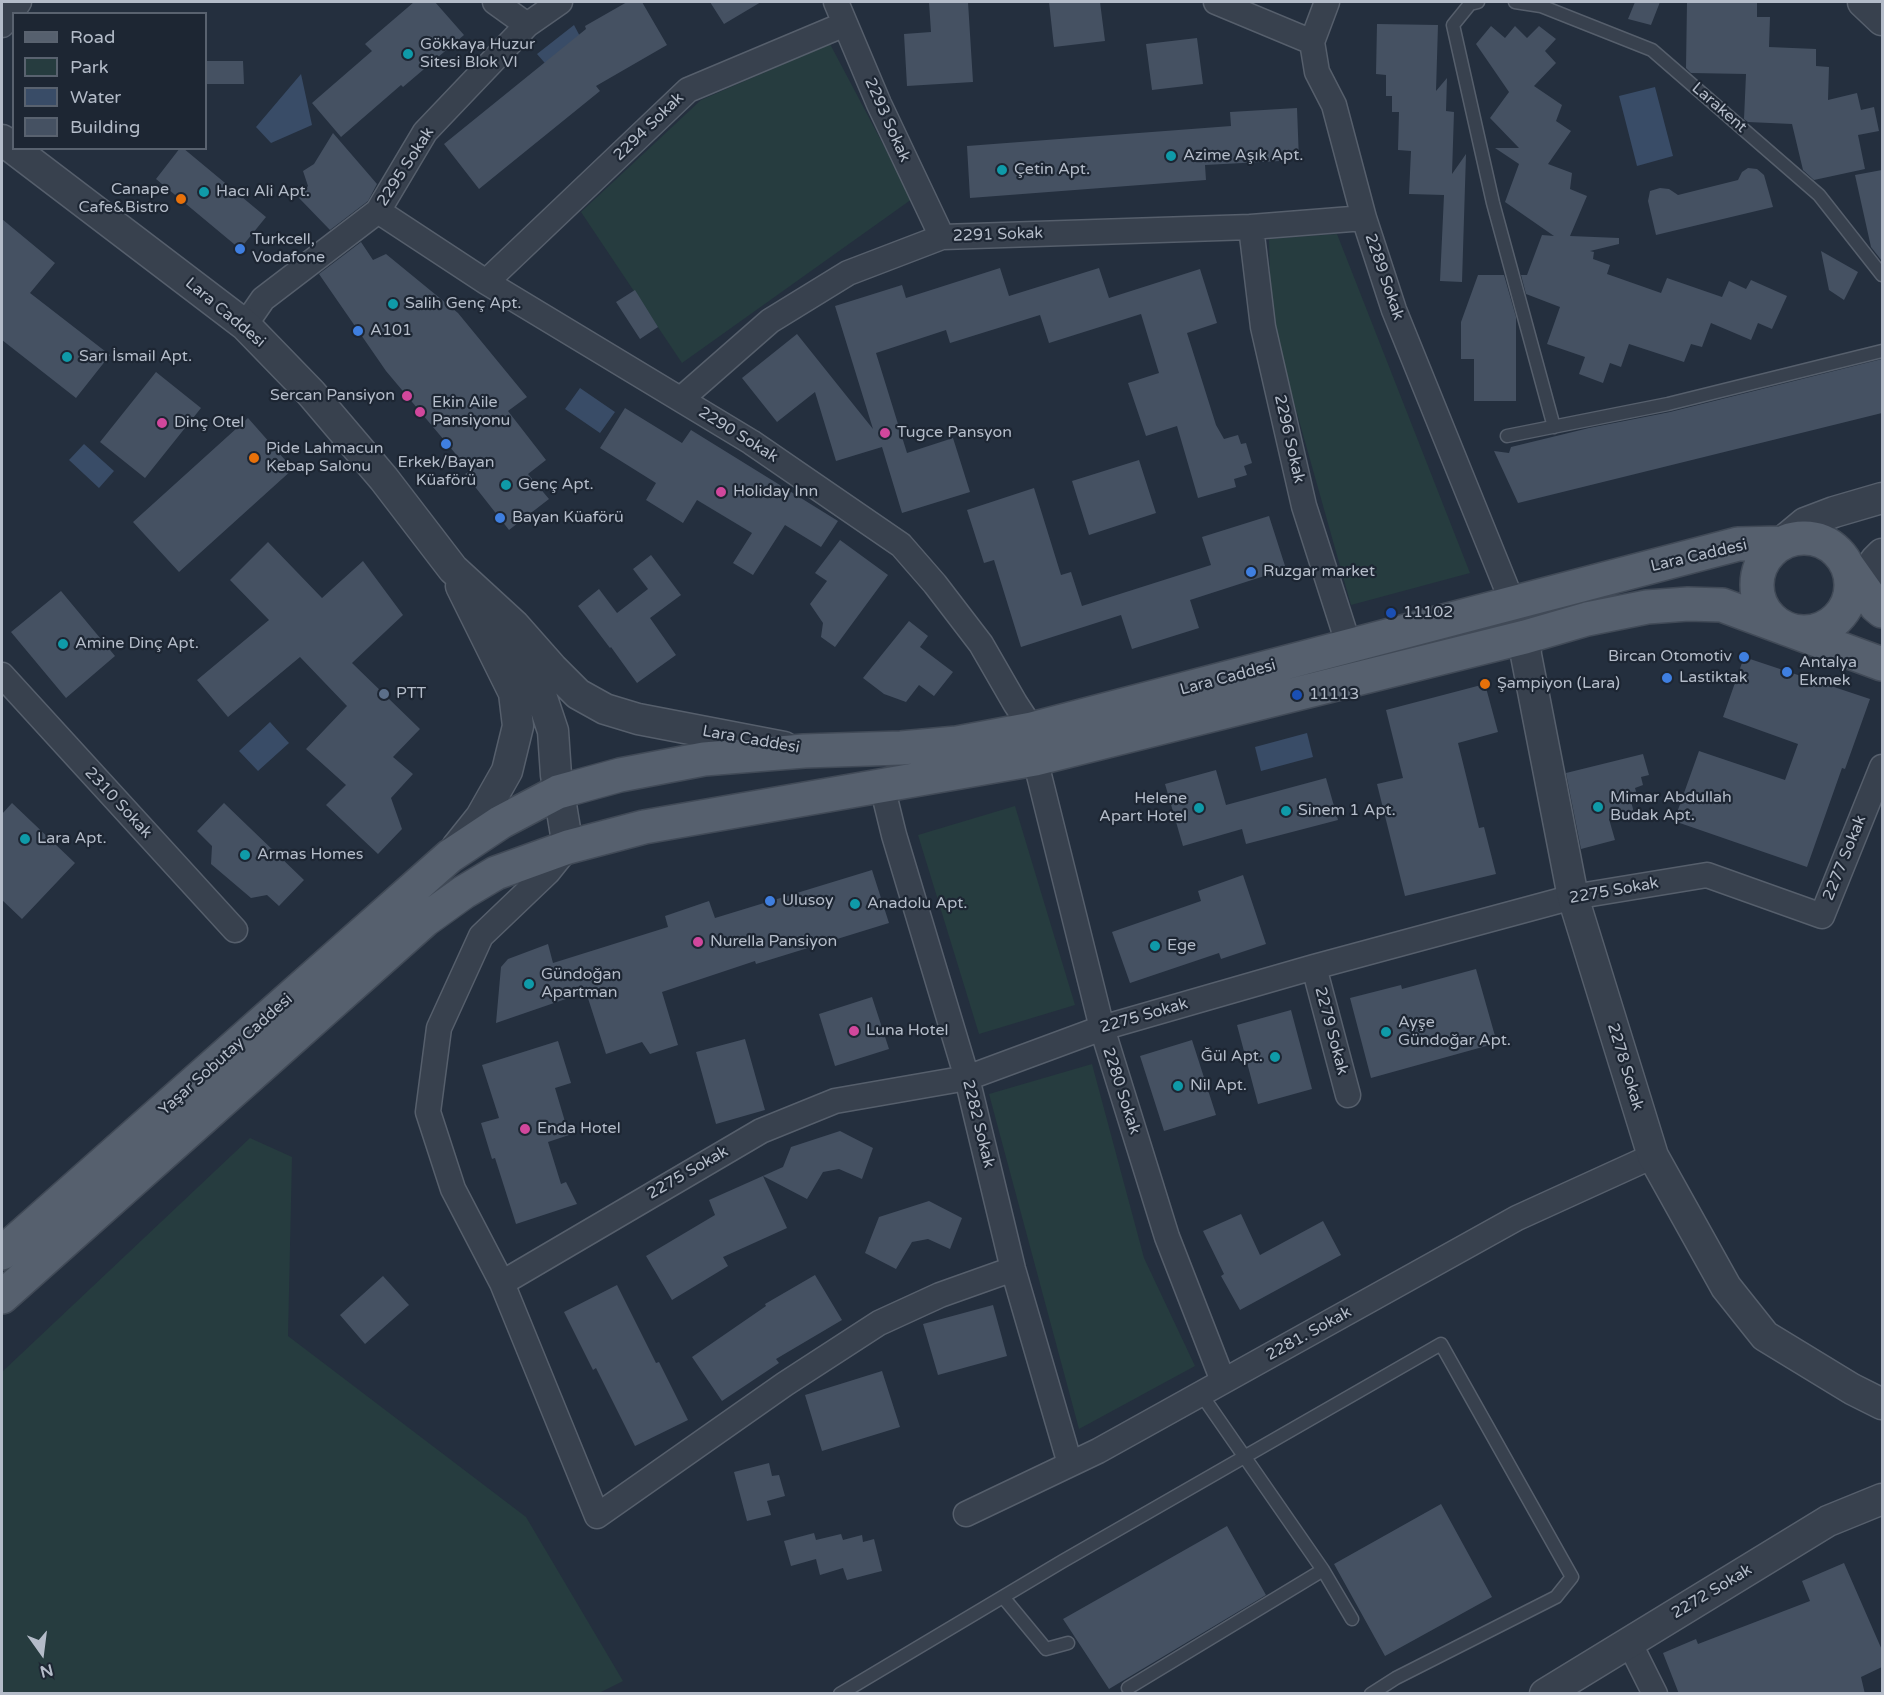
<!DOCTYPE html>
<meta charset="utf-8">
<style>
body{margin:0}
#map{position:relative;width:1884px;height:1695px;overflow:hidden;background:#242f3e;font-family:"Varela Round",sans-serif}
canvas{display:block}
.frame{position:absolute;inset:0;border:3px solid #b4bcc9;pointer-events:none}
.legend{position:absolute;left:12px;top:12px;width:195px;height:138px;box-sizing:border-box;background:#1d2633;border:2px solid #59626f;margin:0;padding:8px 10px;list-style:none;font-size:18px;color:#b4bcc9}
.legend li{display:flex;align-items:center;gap:12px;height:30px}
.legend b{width:30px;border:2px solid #59626f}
.north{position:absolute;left:12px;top:1623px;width:60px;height:60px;-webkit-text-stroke:4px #1d2633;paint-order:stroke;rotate:166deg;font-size:16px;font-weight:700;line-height:24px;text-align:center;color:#b4bcc9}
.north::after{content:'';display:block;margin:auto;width:21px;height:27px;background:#b4bcc9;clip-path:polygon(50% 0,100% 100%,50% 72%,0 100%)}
</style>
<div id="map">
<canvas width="1884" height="1695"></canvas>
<div class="frame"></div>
<ul class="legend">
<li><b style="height:8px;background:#56606e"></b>Road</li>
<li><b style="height:16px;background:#263c3f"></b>Park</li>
<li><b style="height:16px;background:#394c67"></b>Water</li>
<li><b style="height:16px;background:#455162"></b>Building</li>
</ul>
<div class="north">N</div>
</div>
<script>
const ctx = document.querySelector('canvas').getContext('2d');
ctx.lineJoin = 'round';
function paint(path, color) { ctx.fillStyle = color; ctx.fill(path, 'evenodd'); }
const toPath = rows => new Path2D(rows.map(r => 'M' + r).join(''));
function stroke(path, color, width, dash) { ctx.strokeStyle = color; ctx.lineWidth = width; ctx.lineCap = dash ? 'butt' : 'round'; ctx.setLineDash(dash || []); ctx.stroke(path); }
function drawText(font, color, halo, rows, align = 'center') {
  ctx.font = font + ' "Varela Round",sans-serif'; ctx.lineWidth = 4.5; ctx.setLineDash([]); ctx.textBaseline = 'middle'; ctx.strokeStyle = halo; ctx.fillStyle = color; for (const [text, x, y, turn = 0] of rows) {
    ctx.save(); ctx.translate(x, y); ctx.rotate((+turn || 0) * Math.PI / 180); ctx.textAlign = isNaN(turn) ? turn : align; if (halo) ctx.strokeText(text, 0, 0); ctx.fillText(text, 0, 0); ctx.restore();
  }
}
const green = toPath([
 [830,44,912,199,682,363,581,212,701,100],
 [1337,234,1470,573,1351,605,1271,321,1269,239],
 [1015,806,1075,1005,979,1034,918,835],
 [1092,1064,1144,1258,1195,1366,1079,1429,989,1094],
 [250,1138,292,1157,288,1336,526,1517,623,1681,597,1694,2,1693,2,1372]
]);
const water = toPath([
 [574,25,583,42,551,70,537,54],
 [301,74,312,125,271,143,256,127],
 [1655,87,1673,156,1637,166,1619,96],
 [580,388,615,412,600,433,565,409],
 [84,444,114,471,99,488,69,460],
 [270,722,289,743,258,771,239,751],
 [1307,733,1313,757,1261,771,1255,747]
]);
const building = toPath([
 [414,2,435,2,464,35,403,87,401,85,341,137,312,103,372,51,365,44],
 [627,2,642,2,667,45,596,86,600,91,479,189,444,144,586,29,585,26],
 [710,2,761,2,724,24],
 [929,2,968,2,973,82,907,86,904,34,931,32],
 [1049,2,1100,2,1105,41,1054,47],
 [1635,2,1660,2,1651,25,1628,19],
 [1687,2,1757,2,1757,17,1770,17,1769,47,1816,49,1816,66,1829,67,1828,100,1857,93,1861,110,1874,107,1879,131,1858,135,1865,169,1814,180,1803,170,1792,124,1748,122,1744,119,1746,74,1691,73,1686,68],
 [1377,24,1438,25,1436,91,1447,78,1446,111,1454,112,1452,174,1466,154,1462,282,1440,281,1444,195,1409,194,1411,151,1398,150,1399,112,1392,112,1392,96,1386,96,1386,75,1376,74],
 [1491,26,1505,38,1515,26,1527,38,1539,26,1556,39,1545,51,1556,63,1534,86,1562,105,1556,121,1571,131,1548,164,1572,173,1570,189,1587,196,1570,236,1619,238,1619,244,1590,251,1594,252,1593,259,1610,265,1607,274,1661,293,1667,278,1722,297,1729,281,1746,289,1751,280,1787,296,1772,329,1758,323,1751,340,1711,323,1702,347,1691,344,1684,362,1629,344,1621,367,1610,363,1603,383,1579,374,1585,357,1547,344,1560,307,1526,294,1521,275,1527,275,1542,235,1554,236,1505,202,1519,164,1495,148,1519,148,1490,118,1509,92,1476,44],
 [1197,38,1203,84,1152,90,1146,44],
 [206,61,243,61,244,84,206,84],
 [1297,108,1299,160,1205,165,1206,180,970,198,967,146,1231,126,1230,112],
 [333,133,377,184,368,201,330,230,299,198,308,186,303,171,314,164],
 [180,148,183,148,266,217,240,249,156,179],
 [1748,168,1757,169,1764,175,1773,207,1656,235,1648,201,1650,191,1660,188,1669,189,1678,195,1738,180,1742,172],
 [1882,170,1882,261,1871,247,1855,175],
 [2,219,55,263,30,293,110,355,76,398,2,340],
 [361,242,373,260,386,254,458,313,527,397,508,411,546,460,528,474,549,499,509,530,465,474,470,471,386,371,319,274],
 [1821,251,1858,272,1844,300,1829,290],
 [1000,268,1009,296,1099,268,1109,298,1200,269,1217,323,1187,333,1216,425,1224,439,1238,435,1241,444,1246,443,1252,463,1244,466,1247,475,1234,479,1236,487,1198,498,1177,426,1146,436,1128,383,1159,373,1141,314,1049,343,1040,315,950,343,946,330,876,353,907,453,953,438,970,492,902,513,882,447,836,461,815,392,777,422,742,378,797,334,873,429,835,306,902,285,906,298],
 [1478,275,1504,275,1516,317,1516,401,1474,401,1474,359,1461,359,1461,322],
 [635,290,658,327,640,339,616,302],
 [1882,359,1882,413,1518,503,1494,451,1509,453,1511,447,1589,428,1670,412],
 [156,372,201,408,145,478,100,442],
 [625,408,682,443,691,430,838,521,821,547,785,525,753,575,733,563,752,533,697,500,683,523,646,500,656,483,600,448],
 [248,418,293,469,179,572,133,522],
 [1139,460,1156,513,1089,535,1072,481],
 [1034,488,1061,575,1071,572,1082,606,1211,565,1202,537,1269,516,1286,569,1190,600,1199,628,1132,649,1121,615,1021,647,994,560,984,563,967,510],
 [840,540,888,575,835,647,821,637,823,623,810,604,827,581,815,573],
 [268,542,322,598,363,561,403,615,352,663,420,729,393,757,413,774,391,798,402,829,378,854,326,805,346,785,306,749,347,706,300,657,228,717,197,680,269,620,230,580],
 [651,555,681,595,650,618,676,655,637,683,611,647,610,648,578,606,599,589,617,613,648,589,633,569],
 [61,591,115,656,66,698,11,632],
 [909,621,928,636,920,647,953,672,934,696,919,685,906,702,884,694,863,678],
 [1744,657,1870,699,1845,769,1842,768,1807,867,1674,821,1699,751,1785,780,1798,744,1723,717],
 [1485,684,1498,732,1458,743,1479,828,1484,827,1496,874,1405,896,1377,784,1403,778,1386,710],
 [1643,754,1649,775,1641,777,1643,785,1635,788,1638,799,1631,801,1634,813,1609,819,1615,840,1581,849,1566,773],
 [1216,770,1226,805,1326,778,1338,820,1246,844,1242,829,1183,846,1165,784],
 [12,803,75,863,22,919,2,900,2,814],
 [224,803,304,880,279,906,267,895,251,898,211,864,212,846,197,831],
 [872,870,889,923,756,964,755,961,662,992,678,1045,650,1054,642,1042,606,1054,586,992,496,1023,501,967,508,959,548,944,553,963,668,927,665,916,709,901,715,918],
 [1243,875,1266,944,1221,959,1219,953,1130,983,1112,932,1201,901,1198,891],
 [1476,969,1497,1043,1371,1078,1350,998,1401,985,1402,989],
 [872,997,889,1049,835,1066,819,1014],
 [1291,1010,1312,1089,1258,1104,1237,1025],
 [745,1039,765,1110,716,1124,696,1052],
 [1192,1040,1216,1115,1164,1131,1140,1056],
 [558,1041,571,1083,555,1088,569,1135,548,1142,561,1184,566,1182,577,1204,516,1224,495,1158,492,1159,481,1123,499,1118,482,1065],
 [840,1131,873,1148,862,1179,839,1169,823,1172,807,1199,763,1176,787,1228,723,1257,728,1266,672,1300,646,1256,715,1215,709,1200,783,1167,791,1147],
 [929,1201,962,1218,950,1249,928,1239,912,1242,896,1269,865,1253,879,1217],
 [1241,1214,1260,1255,1323,1221,1341,1255,1240,1310,1221,1276,1224,1274,1203,1231],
 [815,1275,842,1320,776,1359,779,1363,722,1401,692,1357,766,1306,765,1304],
 [383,1276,409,1305,365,1344,340,1315],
 [617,1285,656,1363,659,1362,688,1420,635,1446,596,1368,593,1370,564,1312],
 [993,1305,1007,1356,938,1375,923,1324],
 [882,1371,900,1427,822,1451,805,1395],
 [769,1463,772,1476,779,1475,785,1496,767,1501,771,1515,747,1521,734,1472],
 [1441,1504,1492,1597,1385,1656,1334,1564],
 [1227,1526,1266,1595,1109,1689,1063,1619],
 [814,1533,816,1540,841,1534,843,1540,862,1535,863,1542,874,1539,882,1571,847,1580,843,1568,820,1575,816,1559,791,1566,784,1541],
 [1844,1563,1882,1650,1882,1667,1861,1677,1865,1694,1679,1694,1663,1653,1696,1639,1698,1644,1810,1601,1802,1581]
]);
const service = toPath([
 [1478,2,1470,4,1453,25,1493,203,1554,427],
 [1515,2,1541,6,1652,50,1819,195,1882,275],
 [1507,436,1668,404,1882,351],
 [1201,1394,1323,1570,1352,1619],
 [1003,1597,1046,1649,1068,1643],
 [1128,1688,1323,1570],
 [840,1694,1063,1561,1441,1344,1572,1577,1556,1597,1396,1678,1371,1694]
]);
const minor = toPath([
 [495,2,527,25],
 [836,2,879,104,942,237],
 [1216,2,1312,42,1317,72,1334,105,1364,218,1394,310,1513,604],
 [2,25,19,2],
 [1312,42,1327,2],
 [378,211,486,282,751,442,901,545,935,584,981,644,1015,703,1032,729],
 [1251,227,1263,327,1304,506,1349,646],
 [486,282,688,90,845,24],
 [245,325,263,299,378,211,425,132,527,25,560,2],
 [681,399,770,321,848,273,942,237,1251,227,1364,218],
 [2,675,235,930],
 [1035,759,1102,1028,1167,1237,1223,1381],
 [882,786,894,835,967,1078,1013,1269,1070,1464],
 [568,847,548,872,481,936,439,1028,428,1112,453,1189,502,1283,597,1516,785,1384,879,1323,940,1295,1013,1269],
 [1314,967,1348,1095],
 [502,1283,761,1131,835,1101,967,1078,1102,1028,1314,967,1573,897,1707,875,1822,916,1882,767],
 [966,1514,1098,1451,1517,1218,1653,1156],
 [1629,1642,1655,1694]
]);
const tertiary = toPath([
 [1863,2,1882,20],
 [2,140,245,325,311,393,384,479,453,569,514,625,552,668,578,694,605,709,638,719,784,747],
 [1781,543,1805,523,1834,512,1882,498],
 [1846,606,1872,566],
 [1876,606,1871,584,1875,561,1882,554],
 [1525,637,1526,655,1573,897,1653,1156,1726,1287,1765,1336,1852,1389,1882,1404],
 [509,644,539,689,553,731,556,775,568,847],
 [457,847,481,817,507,771,518,726,514,693,461,586],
 [1545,1694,1828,1521,1882,1499]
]);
const primary = toPath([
 '1757 585a47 47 0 1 1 94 0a47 47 0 1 1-94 0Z',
 [1847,565,1876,606,1882,611],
 [2,1253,450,856,501,822,558,792,620,775,704,759,804,751,901,748,957,743,1032,729,1738,544,1781,543],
 [2,1297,425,920,464,892,496,873,568,847,644,827,1035,759,1525,637,1587,619,1647,607,1688,604,1722,605,1882,664]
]);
const markers = [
 [408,54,6,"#0f9aa8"],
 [1171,156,6,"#0f9aa8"],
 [1002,170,6,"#0f9aa8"],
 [204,192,6,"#0f9aa8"],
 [181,199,6,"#e8710a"],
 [240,249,6,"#3f7fe0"],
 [393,304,6,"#0f9aa8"],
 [358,331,6,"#3f7fe0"],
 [67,357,6,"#0f9aa8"],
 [407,396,6,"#d1479c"],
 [420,412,6,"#d1479c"],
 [162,423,6,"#d1479c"],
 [885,433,6,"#d1479c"],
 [446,444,6,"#3f7fe0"],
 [254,458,6,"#e8710a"],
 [506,485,6,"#0f9aa8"],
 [721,492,6,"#d1479c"],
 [500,518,6,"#3f7fe0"],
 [1251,572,6,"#3f7fe0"],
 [1391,613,6,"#1a4fb4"],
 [63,644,6,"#0f9aa8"],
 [1744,657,6,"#3f7fe0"],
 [1787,672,6,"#3f7fe0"],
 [1667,678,6,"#3f7fe0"],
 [1485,684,6,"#e8710a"],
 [384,694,6,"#5c6f8a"],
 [1297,695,6,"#1a4fb4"],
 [1598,807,6,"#0f9aa8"],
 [1199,808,6,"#0f9aa8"],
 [1286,811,6,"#0f9aa8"],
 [25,839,6,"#0f9aa8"],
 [245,855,6,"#0f9aa8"],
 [770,901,6,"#3f7fe0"],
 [855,904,6,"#0f9aa8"],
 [698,942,6,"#d1479c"],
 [1155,946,6,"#0f9aa8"],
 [529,984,6,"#0f9aa8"],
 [854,1031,6,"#d1479c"],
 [1386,1032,6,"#0f9aa8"],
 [1275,1057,6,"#0f9aa8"],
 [1178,1086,6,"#0f9aa8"],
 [525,1129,6,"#d1479c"]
];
const poiNames = [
 ["Gökkaya Huzur",420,45],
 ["Sitesi Blok VI",420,63],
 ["Azime Aşık Apt.",1183,156],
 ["Çetin Apt.",1014,170],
 ["Canape",169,190,"right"],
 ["Cafe&Bistro",169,208,"right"],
 ["Hacı Ali Apt.",216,192],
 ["Turkcell,",252,240],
 ["Vodafone",252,258],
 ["Salih Genç Apt.",405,304],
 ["A101",370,331],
 ["Sarı İsmail Apt.",79,357],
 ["Sercan Pansiyon",395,396,"right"],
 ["Ekin Aile",432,403],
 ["Pansiyonu",432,421],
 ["Dinç Otel",174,423],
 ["Tugce Pansyon",897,433],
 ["Pide Lahmacun",266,449],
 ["Kebap Salonu",266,467],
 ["Erkek/Bayan",446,463,"center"],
 ["Küaförü",446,481,"center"],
 ["Genç Apt.",518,485],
 ["Holiday Inn",733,492],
 ["Bayan Küaförü",512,518],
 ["Ruzgar market",1263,572],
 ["11102",1403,613],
 ["Amine Dinç Apt.",75,644],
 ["Bircan Otomotiv",1732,657,"right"],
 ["Antalya",1799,663],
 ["Ekmek",1799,681],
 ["Lastiktak",1679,678],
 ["Şampiyon (Lara)",1497,684],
 ["PTT",396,694],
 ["11113",1309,695],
 ["Mimar Abdullah",1610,798],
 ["Budak Apt.",1610,816],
 ["Helene",1187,799,"right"],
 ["Apart Hotel",1187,817,"right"],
 ["Sinem 1 Apt.",1298,811],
 ["Lara Apt.",37,839],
 ["Armas Homes",257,855],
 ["Ulusoy",782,901],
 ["Anadolu Apt.",867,904],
 ["Nurella Pansiyon",710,942],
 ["Ege",1167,946],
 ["Gündoğan",541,975],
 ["Apartman",541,993],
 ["Ayşe",1398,1023],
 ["Gündoğar Apt.",1398,1041],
 ["Luna Hotel",866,1031],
 ["Ğül Apt.",1263,1057,"right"],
 ["Nil Apt.",1190,1086],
 ["Enda Hotel",537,1129]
];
const streetNames = [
 ["Larakent",1719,108,41],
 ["2293 Sokak",887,120,66],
 ["2294 Sokak",649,127,-44],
 ["2295 Sokak",406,167,-57],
 ["2291 Sokak",998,235,-2],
 ["2289 Sokak",1384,277,71],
 ["Lara Caddesi",225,313,40],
 ["2290 Sokak",738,435,32],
 ["2296 Sokak",1289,439,77],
 ["Lara Caddesi",1699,556,-13],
 ["Lara Caddesi",1228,678,-15],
 ["Lara Caddesi",751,740,10],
 ["2310 Sokak",118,803,47],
 ["2277 Sokak",1845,858,-68],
 ["2275 Sokak",1614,891,-10],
 ["2275 Sokak",1144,1016,-16],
 ["2279 Sokak",1331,1031,75],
 ["Yaşar Sobutay Caddesi",226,1055,-42],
 ["2278 Sokak",1625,1067,73],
 ["2280 Sokak",1121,1091,72],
 ["2282 Sokak",978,1124,76],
 ["2275 Sokak",688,1173,-30],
 ["2281. Sokak",1309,1334,-29],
 ["2272 Sokak",1712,1592,-31]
];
paint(green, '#263c3f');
paint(water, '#394c67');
paint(building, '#455162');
stroke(service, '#565f6c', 15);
stroke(minor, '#565f6c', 27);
stroke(tertiary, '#565f6c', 33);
stroke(primary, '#414a57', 36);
stroke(service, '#38414e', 12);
stroke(minor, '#38414e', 24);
stroke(tertiary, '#38414e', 30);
stroke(primary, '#56606e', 33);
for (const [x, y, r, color] of markers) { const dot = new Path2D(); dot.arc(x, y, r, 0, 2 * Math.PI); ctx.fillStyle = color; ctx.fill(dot); stroke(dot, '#1d2633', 2); }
drawText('16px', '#b4bcc9', '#1d2633', poiNames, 'left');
drawText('16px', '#b4bcc9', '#1d2633', streetNames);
</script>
